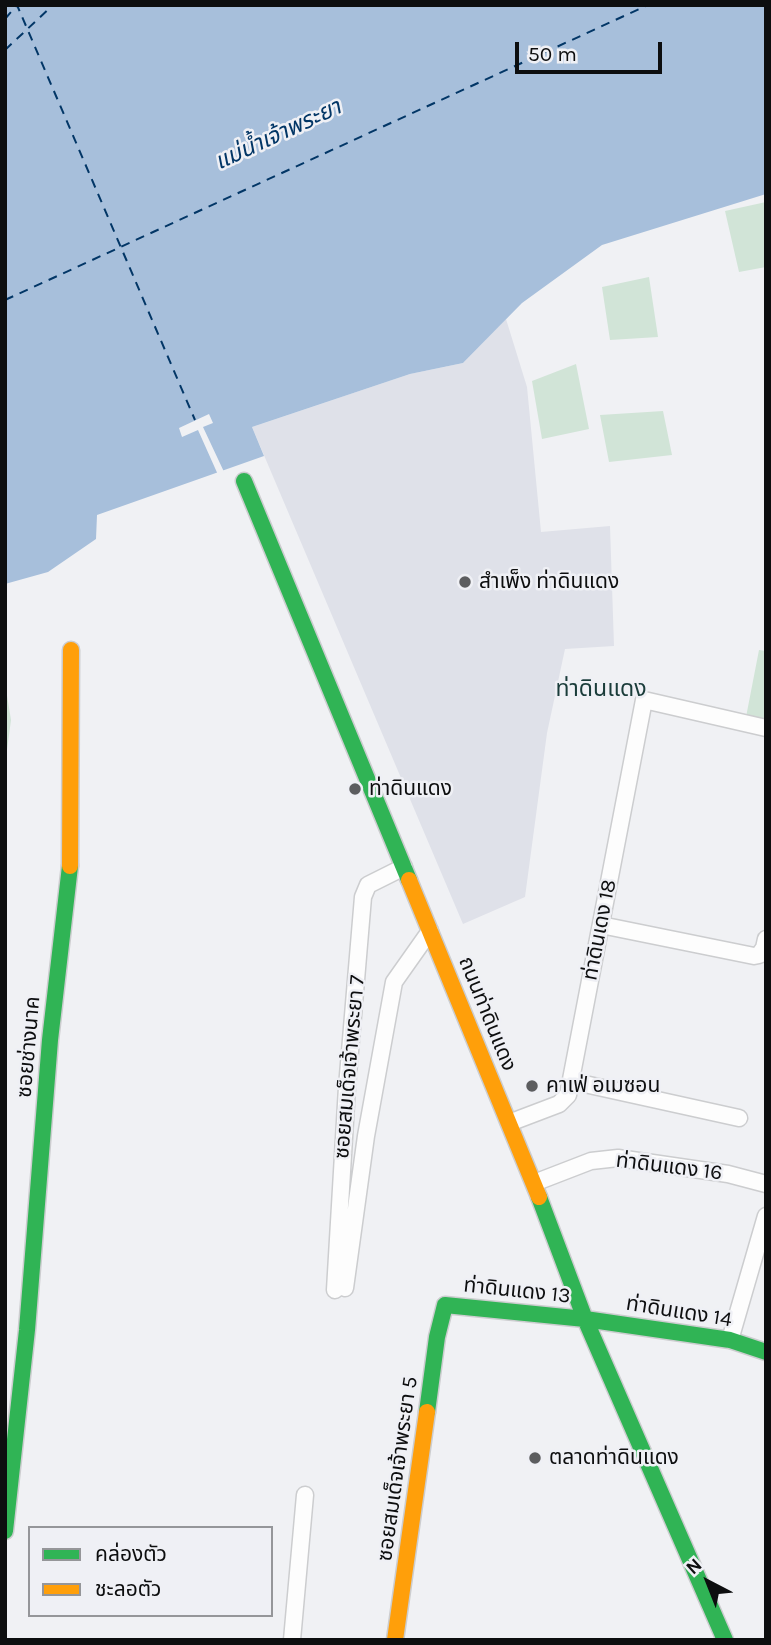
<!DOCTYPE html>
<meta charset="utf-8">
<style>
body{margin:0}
#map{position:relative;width:771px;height:1645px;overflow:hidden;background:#f0f1f4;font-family:Karla,"Noto Sans Thai",sans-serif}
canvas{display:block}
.frame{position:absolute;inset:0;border:7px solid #0d0e0f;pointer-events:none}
.legend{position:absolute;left:28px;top:1526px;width:245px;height:91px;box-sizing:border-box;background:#eff0f5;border:2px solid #959699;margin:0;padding:9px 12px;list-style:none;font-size:21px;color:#0d0e0f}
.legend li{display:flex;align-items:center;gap:14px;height:35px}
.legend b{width:35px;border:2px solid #959699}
.north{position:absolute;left:673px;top:1547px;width:70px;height:70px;-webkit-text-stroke:5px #eff0f5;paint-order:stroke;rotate:318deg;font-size:19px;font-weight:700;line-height:28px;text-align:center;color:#0d0e0f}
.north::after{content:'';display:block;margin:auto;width:24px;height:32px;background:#0d0e0f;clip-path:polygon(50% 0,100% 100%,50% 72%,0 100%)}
.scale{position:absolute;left:515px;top:42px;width:147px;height:32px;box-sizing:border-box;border:4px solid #0d0e0f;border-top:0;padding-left:9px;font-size:21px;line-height:24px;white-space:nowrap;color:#0d0e0f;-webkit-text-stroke:5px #eff0f5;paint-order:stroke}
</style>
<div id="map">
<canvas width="771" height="1645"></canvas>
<div class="frame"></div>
<ul class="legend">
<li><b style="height:9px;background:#30b455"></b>คล่องตัว</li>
<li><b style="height:9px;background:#ff9f0a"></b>ชะลอตัว</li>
</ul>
<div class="north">N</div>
<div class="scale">50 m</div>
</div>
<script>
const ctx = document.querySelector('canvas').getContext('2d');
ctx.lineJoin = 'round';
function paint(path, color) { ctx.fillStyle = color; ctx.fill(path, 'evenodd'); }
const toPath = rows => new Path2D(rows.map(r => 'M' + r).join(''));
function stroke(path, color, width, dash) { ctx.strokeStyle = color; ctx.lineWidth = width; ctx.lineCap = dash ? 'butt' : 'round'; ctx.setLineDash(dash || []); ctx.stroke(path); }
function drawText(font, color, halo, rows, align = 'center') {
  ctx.font = font + ' Karla,"Noto Sans Thai",sans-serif'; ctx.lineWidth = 5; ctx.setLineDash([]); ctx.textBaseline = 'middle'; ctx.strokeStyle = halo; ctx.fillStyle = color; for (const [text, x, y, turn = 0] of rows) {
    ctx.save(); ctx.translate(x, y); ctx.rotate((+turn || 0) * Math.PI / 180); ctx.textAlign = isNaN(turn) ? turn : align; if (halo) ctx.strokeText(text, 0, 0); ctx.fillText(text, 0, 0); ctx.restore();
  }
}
const built = toPath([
 [506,319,527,387,541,532,610,526,614,646,565,649,547,733,525,897,463,924,252,427,410,374,463,363]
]);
const green = toPath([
 [766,202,766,267,739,272,725,211],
 [649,277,658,337,610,340,602,287],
 [576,364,589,429,542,439,532,381],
 [663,411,672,455,609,462,600,415],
 [759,650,766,651,766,719,746,717],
 [5,683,11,720,5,765]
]);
const water = toPath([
 [5,5,766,5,766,194,602,245,522,303,463,363,410,374,252,427,264,456,97,515,96,539,48,572,5,584]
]);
const pier = toPath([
 [209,414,213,423,203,427,225,474,219,477,198,430,182,437,179,428]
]);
const ferry = toPath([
 [5,19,17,5,195,420],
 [5,50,53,5],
 [5,300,648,5]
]);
const street = toPath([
 [601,925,754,956,759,955,764,948,766,939],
 [571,1081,739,1118],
 [509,1123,559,1104,568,1095,644,700,766,728],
 [534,1183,591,1161,618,1158,728,1174,766,1184],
 [345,1288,366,1136,394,982,430,931],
 [335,1290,347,1087,363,897,368,885,404,867],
 [730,1340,766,1216],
 [292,1640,305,1495]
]);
const fast = toPath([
 [244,481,409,880],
 [539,1197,585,1319,725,1640],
 [427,1412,437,1337,445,1305,585,1319,730,1340,766,1352],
 [5,1531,27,1330,50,1040,70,866]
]);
const slow = toPath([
 [70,866,71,650],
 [409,880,539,1197],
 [395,1640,427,1412]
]);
const markers = [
 [465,582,7,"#5c5d5f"],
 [355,789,7,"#5c5d5f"],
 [532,1086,7,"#5c5d5f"],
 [535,1458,7,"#5c5d5f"]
];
const poiNames = [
 ["สำเพ็ง ท่าดินแดง",479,582],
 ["ท่าดินแดง",369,789],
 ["คาเฟ่ อเมซอน",546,1086],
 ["ตลาดท่าดินแดง",549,1458]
];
const streetNames = [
 ["ท่าดินเดง 18",600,930,-79],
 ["ถนนท่าดินแดง",487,1014,68],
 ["ซอยช่างนาค",29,1047,-85],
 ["ซอยสมเด็จเจ้าพระยา 7",350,1067,-85],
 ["ท่าดินแดง 16",669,1167,7],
 ["ท่าดินแดง 13",517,1291,6],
 ["ท่าดินแดง 14",679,1312,9],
 ["ซอยสมเด็จเจ้าพระยา 5",398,1469,-82]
];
const waterNames = [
 ["แม่น้ำเจ้าพระยา",278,135,-25]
];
const neighbourhoodNames = [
 ["ท่าดินแดง",601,689]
];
paint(built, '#dfe1e9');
paint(green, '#d1e4d7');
paint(water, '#a7bfdb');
paint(pier, '#f0f1f4');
stroke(ferry, '#023666', 2, [9, 7]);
stroke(street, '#cccdcf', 19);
stroke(fast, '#cccdcf', 19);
stroke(slow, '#cccdcf', 19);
stroke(street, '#fdfdfd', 16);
stroke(fast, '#30b455', 16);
stroke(slow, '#ff9f0a', 16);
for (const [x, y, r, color] of markers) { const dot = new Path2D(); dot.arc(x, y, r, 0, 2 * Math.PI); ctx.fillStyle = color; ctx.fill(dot); stroke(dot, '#eff0f5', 2.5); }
drawText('21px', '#0d0e0f', '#eff0f5', poiNames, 'left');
drawText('21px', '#0d0e0f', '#eff0f5', streetNames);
drawText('italic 23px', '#023666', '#eff0f5', waterNames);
drawText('23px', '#1a3c3a', '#eff0f5', neighbourhoodNames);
</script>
